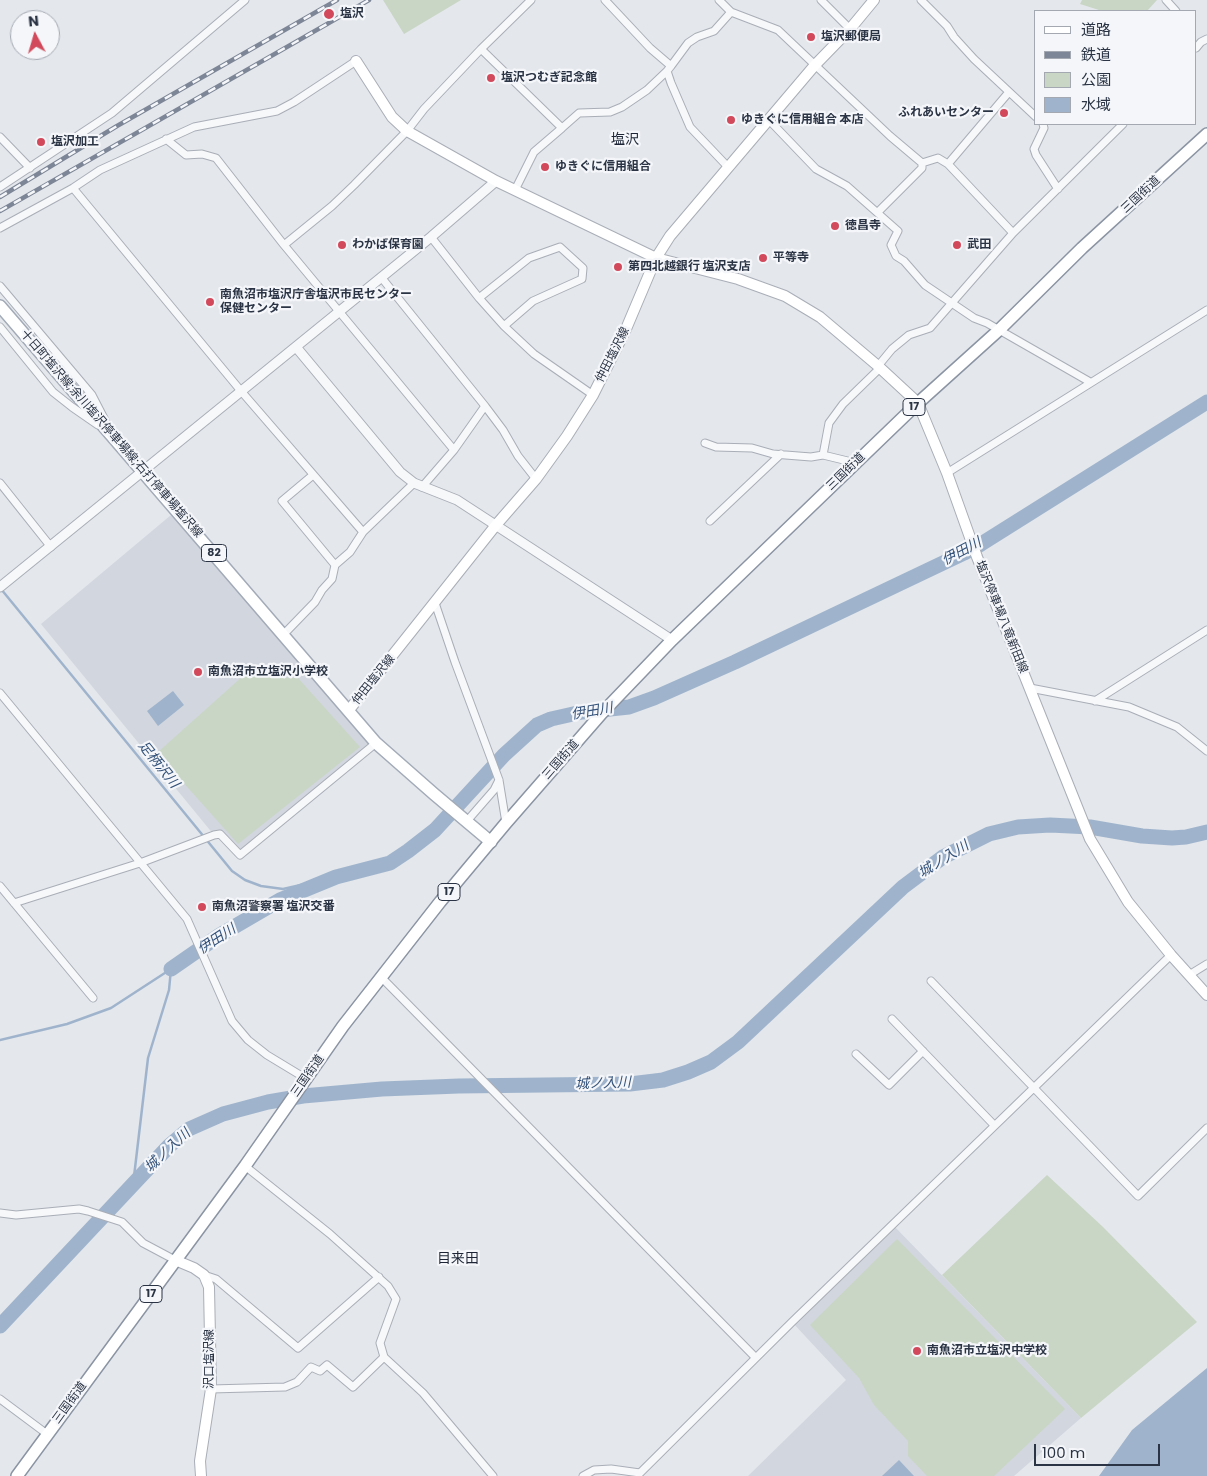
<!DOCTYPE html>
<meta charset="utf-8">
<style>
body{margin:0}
#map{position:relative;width:1207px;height:1476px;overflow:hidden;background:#e4e7ec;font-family:Poppins,"Noto Sans JP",sans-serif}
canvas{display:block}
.legend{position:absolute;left:1034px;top:10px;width:162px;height:115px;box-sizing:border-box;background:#f4f6f9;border:1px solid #a4a8b1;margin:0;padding:6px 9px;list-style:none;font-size:15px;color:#2b3445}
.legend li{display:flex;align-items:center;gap:10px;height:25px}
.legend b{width:25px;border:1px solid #a4a8b1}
.north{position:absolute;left:10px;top:10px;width:50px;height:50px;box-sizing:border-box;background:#f4f6f9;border:1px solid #a4a8b1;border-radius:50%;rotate:354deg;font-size:14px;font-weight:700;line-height:20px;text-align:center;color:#2b3445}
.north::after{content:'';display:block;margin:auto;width:18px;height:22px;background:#d1495b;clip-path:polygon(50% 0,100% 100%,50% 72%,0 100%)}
.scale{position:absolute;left:1034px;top:1444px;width:126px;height:22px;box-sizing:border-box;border:2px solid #2b3445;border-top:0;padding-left:6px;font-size:15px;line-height:18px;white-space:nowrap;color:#2b3445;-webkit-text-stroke:4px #f4f6f9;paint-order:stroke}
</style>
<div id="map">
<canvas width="1207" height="1476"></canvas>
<ul class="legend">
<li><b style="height:6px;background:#fff"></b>道路</li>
<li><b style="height:6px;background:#7d8696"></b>鉄道</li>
<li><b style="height:14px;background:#c9d6c5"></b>公園</li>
<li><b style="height:14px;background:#9fb4cc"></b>水域</li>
</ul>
<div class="north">N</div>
<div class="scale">100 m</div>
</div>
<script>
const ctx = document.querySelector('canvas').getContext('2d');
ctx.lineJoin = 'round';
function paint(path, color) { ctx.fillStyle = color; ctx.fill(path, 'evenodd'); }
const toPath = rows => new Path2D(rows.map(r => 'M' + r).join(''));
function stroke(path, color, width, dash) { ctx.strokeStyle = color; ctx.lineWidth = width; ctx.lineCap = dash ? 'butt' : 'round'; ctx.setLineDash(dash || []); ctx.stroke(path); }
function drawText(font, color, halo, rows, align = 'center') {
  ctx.font = font + ' Poppins,"Noto Sans JP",sans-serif'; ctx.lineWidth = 4.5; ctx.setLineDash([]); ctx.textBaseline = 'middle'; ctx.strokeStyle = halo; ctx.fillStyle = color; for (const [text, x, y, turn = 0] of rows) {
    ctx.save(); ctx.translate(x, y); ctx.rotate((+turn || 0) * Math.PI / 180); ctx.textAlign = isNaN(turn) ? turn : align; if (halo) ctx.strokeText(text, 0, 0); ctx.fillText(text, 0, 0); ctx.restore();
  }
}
const built = toPath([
 [177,510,376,743,240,855,220,834,214,835,41,624],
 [892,1224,1081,1418,1014,1476,748,1476,846,1380,792,1322]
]);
const green = toPath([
 [383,0,461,0,404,34],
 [1082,0,1157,0,1147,11,1102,11,1080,4],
 [243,676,298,678,360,747,238,844,157,753],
 [1047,1175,1102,1226,1197,1322,1081,1418,942,1275],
 [897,1239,1065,1409,994,1476,927,1476,908,1456,908,1441,874,1405,859,1378,810,1325]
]);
const water = toPath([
 [173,691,184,705,158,726,147,711],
 [1207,1368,1207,1476,1099,1476,1132,1430],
 [899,1460,914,1476,882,1476]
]);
const stream = toPath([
 [1,589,232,871,245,880,261,886,283,889,336,877],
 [0,1040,67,1024,111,1008,171,969],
 [133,1185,148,1058,169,990,171,969]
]);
const river = toPath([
 [171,969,220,935,280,900,336,877,390,863,408,851,435,830,504,755,537,725,551,719,582,712,629,707,654,698,735,662,964,553,981,544,1207,402],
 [0,1326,169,1146,189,1129,223,1114,268,1102,303,1096,382,1089,459,1086,630,1084,663,1080,688,1072,711,1062,738,1042,903,887,943,857,989,834,1018,827,1050,825,1090,827,1142,836,1172,838,1186,837,1207,832]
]);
const minor = toPath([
 [605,0,650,48,671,66,667,71,671,83,690,127,728,167],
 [719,0,731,12,778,30,890,136,922,163,938,158,948,164,1013,233],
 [821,0,850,29],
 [921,0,947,26,954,37,974,59,1036,117],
 [1166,0,1176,11],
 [1196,48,1201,42,1207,39],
 [481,49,562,128,579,113,610,112,622,107,647,90,667,71],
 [671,66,688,43,697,37,714,31,731,12],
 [769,120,816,169,847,186,898,231,891,245,896,256,904,261,925,285,974,318,987,323,1090,382],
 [1043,124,1044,128,1034,149,1036,155,1058,189],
 [0,137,30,168],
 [166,139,186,155,202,154,216,158,284,245,454,450],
 [948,164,1009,92],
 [0,187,112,113,245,0],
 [73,188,241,391,363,532],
 [515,190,534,152,562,128],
 [878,212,922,168,922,163],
 [0,228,73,188,100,170,194,127,277,111,294,102,356,61],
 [431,237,479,298,504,326,534,354,593,395],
 [284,245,332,206,354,185,407,131,424,109,481,49,531,0],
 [381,277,485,406,503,430,518,456,536,479],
 [0,286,92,395,107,424],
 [479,298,529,258,560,247,583,268,582,279,533,301,504,326],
 [0,327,53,392,72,407,98,425],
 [878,366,892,349,909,335,930,328,1013,233,1123,124],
 [705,443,716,447,752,448,773,454,811,457,823,455,856,463],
 [823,455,829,423,843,404,880,368],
 [947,473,1207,310],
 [313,475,282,501,335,565],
 [0,483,51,547],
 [422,487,454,450,485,406],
 [710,521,781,454],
 [435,603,455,662,499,780,506,823],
 [284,634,315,602,322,590,332,579,335,565,350,552,363,532,414,483],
 [1030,688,1129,707,1177,727,1207,751],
 [0,693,187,919,232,1021,248,1040,267,1055,305,1078],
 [1095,701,1207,630],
 [467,821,494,790,499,780],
 [0,886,93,998],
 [14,903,140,863,214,835,220,834,240,855,376,743],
 [1189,975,1207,964],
 [381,977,755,1357],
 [931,981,1138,1196,1207,1128],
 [892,1019,994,1125],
 [856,1054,889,1085,923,1051],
 [245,1166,330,1234,388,1286,396,1299,380,1343,384,1357,423,1393,493,1476],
 [0,1213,16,1215,79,1209,88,1211,122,1222,143,1243,175,1260],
 [204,1275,216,1279,298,1348,379,1277],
 [211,1389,285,1387,297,1382,311,1367,320,1371,327,1365,353,1387,384,1357],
 [0,1399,47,1434],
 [583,1476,594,1470,611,1469,640,1473,792,1322,1171,955]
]);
const tertiary = toPath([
 [296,347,400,472,414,483,457,500,672,640],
 [0,587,431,237,496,181]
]);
const secondary = toPath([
 [356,61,392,117,407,131,496,181,656,258,738,279,785,296,820,317,878,366,918,403,947,473,977,557,1090,839,1128,902,1171,955,1207,995],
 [349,710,496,525,536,479,567,436,593,395,626,329,656,258,670,236,815,65,850,29,874,0],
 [175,1260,194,1268,204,1275,209,1287,211,1389,200,1461,201,1476]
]);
const primary = toPath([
 [0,306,376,743,434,794,491,842]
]);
const trunk = toPath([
 [17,1476,245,1166,343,1026,440,902,506,823,602,713,672,640,918,403,999,330,1082,248,1207,134]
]);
const rail = toPath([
 [0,197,117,126,337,0],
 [0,211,369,0]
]);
const markers = [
 [329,14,6,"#d1495b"],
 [811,37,5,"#d1495b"],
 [491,78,5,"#d1495b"],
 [1004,113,5,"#d1495b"],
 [731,120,5,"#d1495b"],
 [41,142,5,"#d1495b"],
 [545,167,5,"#d1495b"],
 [835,226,5,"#d1495b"],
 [342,245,5,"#d1495b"],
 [957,245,5,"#d1495b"],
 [763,258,5,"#d1495b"],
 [618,267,5,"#d1495b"],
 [210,302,5,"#d1495b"],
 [198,672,5,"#d1495b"],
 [202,907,5,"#d1495b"],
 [917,1351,5,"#d1495b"]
];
const shields = [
 [914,407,22],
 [214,553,25],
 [449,892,22],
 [151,1294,22]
];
const shieldNames = [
 ["17",914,407],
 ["82",214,553],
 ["17",449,892],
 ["17",151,1294]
];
const poiNames = [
 ["塩沢",340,14],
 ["塩沢郵便局",821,37],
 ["塩沢つむぎ記念館",501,78],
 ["ふれあいセンター",994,113,"right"],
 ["ゆきぐに信用組合 本店",741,120],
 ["塩沢加工",51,142],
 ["ゆきぐに信用組合",555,167],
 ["徳昌寺",845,226],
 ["わかば保育園",352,245],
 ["武田",967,245],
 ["平等寺",773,258],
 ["第四北越銀行 塩沢支店",628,267],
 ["南魚沼市塩沢庁舎塩沢市民センター",220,295],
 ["保健センター",220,309],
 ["南魚沼市立塩沢小学校",208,672],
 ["南魚沼警察署 塩沢交番",212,907],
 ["南魚沼市立塩沢中学校",927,1351]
];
const streetNames = [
 ["三国街道",1141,195,-43],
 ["仲田塩沢線",613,355,-63],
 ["十日町塩沢線;余川塩沢停車場線;石打停車場塩沢線",111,434,49],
 ["三国街道",846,472,-44],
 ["塩沢停車場八竜新田線",1001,617,68],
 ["仲田塩沢線",374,680,-51],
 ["三国街道",561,760,-49],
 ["三国街道",308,1076,-55],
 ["沢口塩沢線",210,1359,-90],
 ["三国街道",70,1403,-54]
];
const neighbourhoodNames = [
 ["塩沢",625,140],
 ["目来田",458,1259]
];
const waterNames = [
 ["伊田川",962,552,-28],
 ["伊田川",592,712,-10],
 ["足柄沢川",158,765,51],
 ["城ノ入川",944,860,-32],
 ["伊田川",217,940,-33],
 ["城ノ入川",603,1084,-2],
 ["城ノ入川",168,1151,-43]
];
paint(built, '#d2d6de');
paint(green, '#c9d6c5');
paint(water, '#9fb4cc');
stroke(stream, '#9fb4cc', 2.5);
stroke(river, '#9fb4cc', 15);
stroke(minor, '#a9aeb7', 9);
stroke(tertiary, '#a9aeb7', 11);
stroke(secondary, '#a9aeb7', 12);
stroke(primary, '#a3abb8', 14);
stroke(trunk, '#8b94a3', 14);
stroke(minor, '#f7f8fa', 7);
stroke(tertiary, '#f7f8fa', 9);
stroke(secondary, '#fff', 10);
stroke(primary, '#fff', 11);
stroke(trunk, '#fff', 11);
stroke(rail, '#7d8696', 4.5);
stroke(rail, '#f4f6f9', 2.5, [8]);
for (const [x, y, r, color] of markers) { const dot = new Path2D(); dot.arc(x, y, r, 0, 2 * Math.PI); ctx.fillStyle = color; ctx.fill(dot); stroke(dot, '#f4f6f9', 2); }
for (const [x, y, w] of shields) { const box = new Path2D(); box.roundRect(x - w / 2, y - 8.5, w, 17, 4); ctx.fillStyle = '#f4f6f9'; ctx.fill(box); stroke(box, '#2b3445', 1); }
drawText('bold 11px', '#2b3445', null, shieldNames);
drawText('bold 12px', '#2b3445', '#f4f6f9', poiNames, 'left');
drawText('12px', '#2b3445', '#f4f6f9', streetNames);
drawText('14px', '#1d2536', '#f4f6f9', neighbourhoodNames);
drawText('italic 14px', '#34527a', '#f4f6f9', waterNames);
</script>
